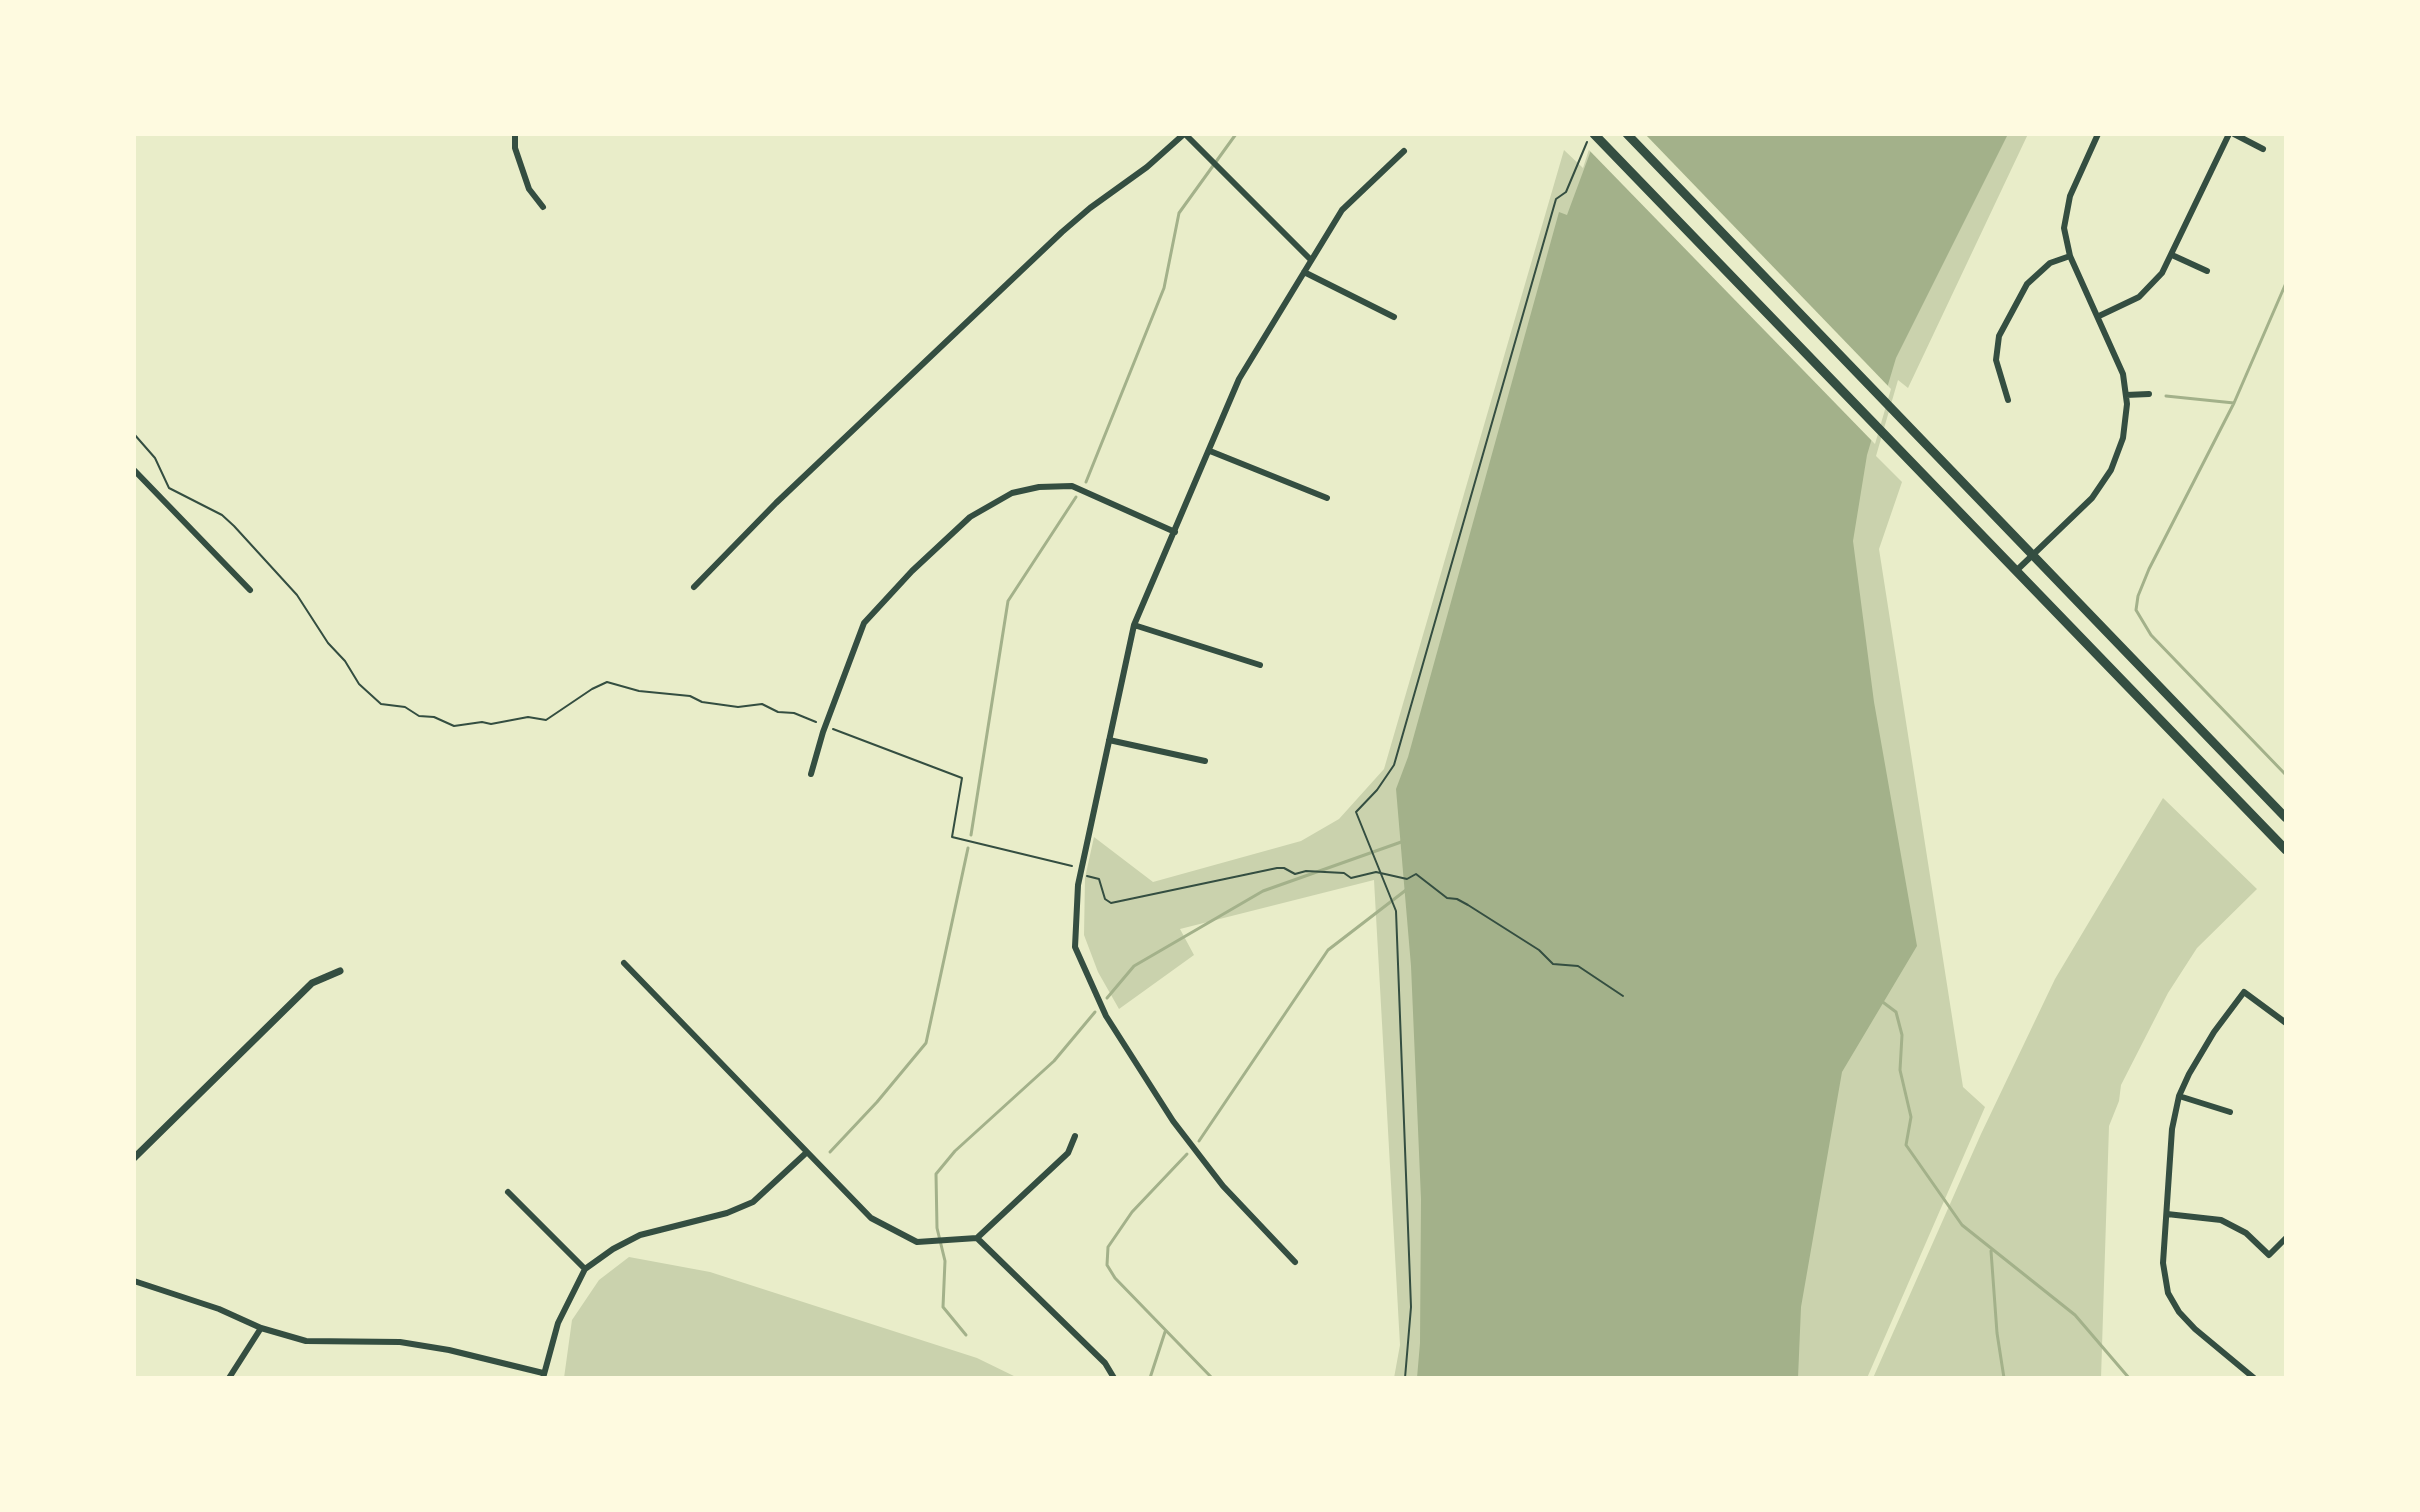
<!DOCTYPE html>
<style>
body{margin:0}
#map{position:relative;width:2420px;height:1512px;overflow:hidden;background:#e9edc9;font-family:"Sofia Sans Condensed",sans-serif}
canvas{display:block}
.frame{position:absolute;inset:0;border:136px solid #fefae0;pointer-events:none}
</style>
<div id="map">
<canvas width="2420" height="1512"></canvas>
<div class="frame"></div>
</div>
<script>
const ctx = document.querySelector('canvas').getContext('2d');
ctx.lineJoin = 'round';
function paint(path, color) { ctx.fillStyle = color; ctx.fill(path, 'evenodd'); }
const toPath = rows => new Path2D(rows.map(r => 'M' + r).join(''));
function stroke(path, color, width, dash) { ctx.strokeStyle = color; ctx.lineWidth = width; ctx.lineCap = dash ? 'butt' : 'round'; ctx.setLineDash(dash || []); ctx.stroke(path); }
const green = toPath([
 [1594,134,2028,134,1908,388,1898,380,1876,456,1902,482,1879,549,1963,1087,1985,1107,1867,1378,1394,1378,1400,1345,1374,880,1180,929,1194,955,1119,1009,1098,972,1084,935,1085,878,1094,837,1153,882,1301,841,1339,819,1384,769,1564,150,1583,168],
 [2163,798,2257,889,2197,948,2168,993,2121,1085,2119,1101,2109,1126,2101,1378,1873,1378,1981,1134,2055,979],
 [629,1257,710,1272,977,1358,1018,1378,564,1378,572,1320,599,1280]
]);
const water = toPath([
 [1597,134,2008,134,1896,358,1867,455,1853,541,1874,702,1917,946,1842,1072,1801,1307,1798,1378,1417,1378,1420,1343,1421,1199,1411,966,1396,789,1408,757,1559,212,1567,215]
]);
const pier = toPath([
 [1593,134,1645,134,1891,389,1875,444,1588,149]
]);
const stream = toPath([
 [2286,283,2234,403,2149,569,2138,596,2136,610,2151,635,2286,775],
 [2166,396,2234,403],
 [1086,482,1164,288,1179,213,1236,134],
 [971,835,1008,601,1076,497],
 [1107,998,1134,966,1263,891,1404,841],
 [1880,1000,1896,1012,1902,1035,1900,1070,1911,1117,1906,1145,1962,1225,2075,1315,2129,1378],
 [1199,1141,1328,950,1406,890],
 [830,1152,877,1102,926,1043,968,848],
 [1187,1154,1132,1212,1108,1247,1107,1265,1115,1278,1212,1378],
 [1991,1251,1997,1333,2004,1378],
 [966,1335,943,1307,945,1261,937,1228,936,1174,955,1151,1054,1061,1095,1012],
 [1150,1378,1165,1332]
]);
const path = toPath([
 [134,434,155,458,169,488,222,515,234,526,297,595,328,643,345,661,359,684,381,704,405,707,419,716,434,717,454,726,482,722,491,724,528,717,546,720,592,689,607,682,639,691,690,696,702,702,738,707,762,704,778,712,794,713,816,722],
 [833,729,962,778,952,837,1072,866],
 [1087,876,1099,879,1105,899,1111,903,1277,868,1284,868,1295,874,1306,871,1344,873,1351,878,1376,872,1407,879,1416,874,1447,898,1457,899,1468,905,1539,950,1553,964,1578,966,1623,996],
 [1405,1378,1411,1307,1396,911,1356,812,1377,790,1394,765,1556,199,1566,192,1587,142]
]);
const minor = toPath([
 [515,134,515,148,529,189,543,207],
 [1185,134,1311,260],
 [2234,134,2263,149],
 [2172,255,2207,271],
 [1304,272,1394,317],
 [2099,316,2139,297,2162,273,2229,134],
 [2126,395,2149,394],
 [2008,400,1996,360,1999,336,2027,284,2050,263,2070,256],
 [1210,451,1327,498],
 [134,470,250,590],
 [2016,571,2092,498,2111,470,2123,438,2127,404,2123,374,2070,256,2064,228,2070,196,2098,134],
 [694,587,776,503,1062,232,1090,208,1147,167,1184,134],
 [1134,625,1260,665],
 [1109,740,1205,761],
 [811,774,823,732,864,623,912,571,970,517,1012,493,1039,487,1072,486,1175,532],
 [624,963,871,1218,917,1242,977,1238,1105,1363,1114,1378],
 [2179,1096,2230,1112],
 [508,1192,585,1269],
 [2167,1214,2221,1220,2246,1233,2269,1255,2286,1238],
 [977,1238,1068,1153,1075,1136],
 [1295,1262,1223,1186,1173,1121,1106,1016,1075,947,1078,885,1134,625,1239,379,1342,210,1404,151],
 [134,1281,219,1309,261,1328,306,1341,400,1342,449,1350,543,1373],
 [229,1378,261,1328],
 [543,1378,558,1323,585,1269,613,1249,640,1235,727,1213,753,1202,806,1153],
 [2254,1378,2195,1329,2179,1312,2168,1293,2163,1263,2172,1129,2179,1096,2189,1074,2214,1032,2244,992,2286,1023]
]);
const tertiary = toPath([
 [134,1158,312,983,340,971]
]);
const primary = toPath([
 [1594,134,2286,850],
 [1627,134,2286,818]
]);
paint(green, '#cad2ad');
paint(water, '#a3b18a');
paint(pier, '#e9edc9');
stroke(stream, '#a3b18a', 3);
stroke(path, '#344e41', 2);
stroke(minor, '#344e41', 6);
stroke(tertiary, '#344e41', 7);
stroke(primary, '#344e41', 9);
</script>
